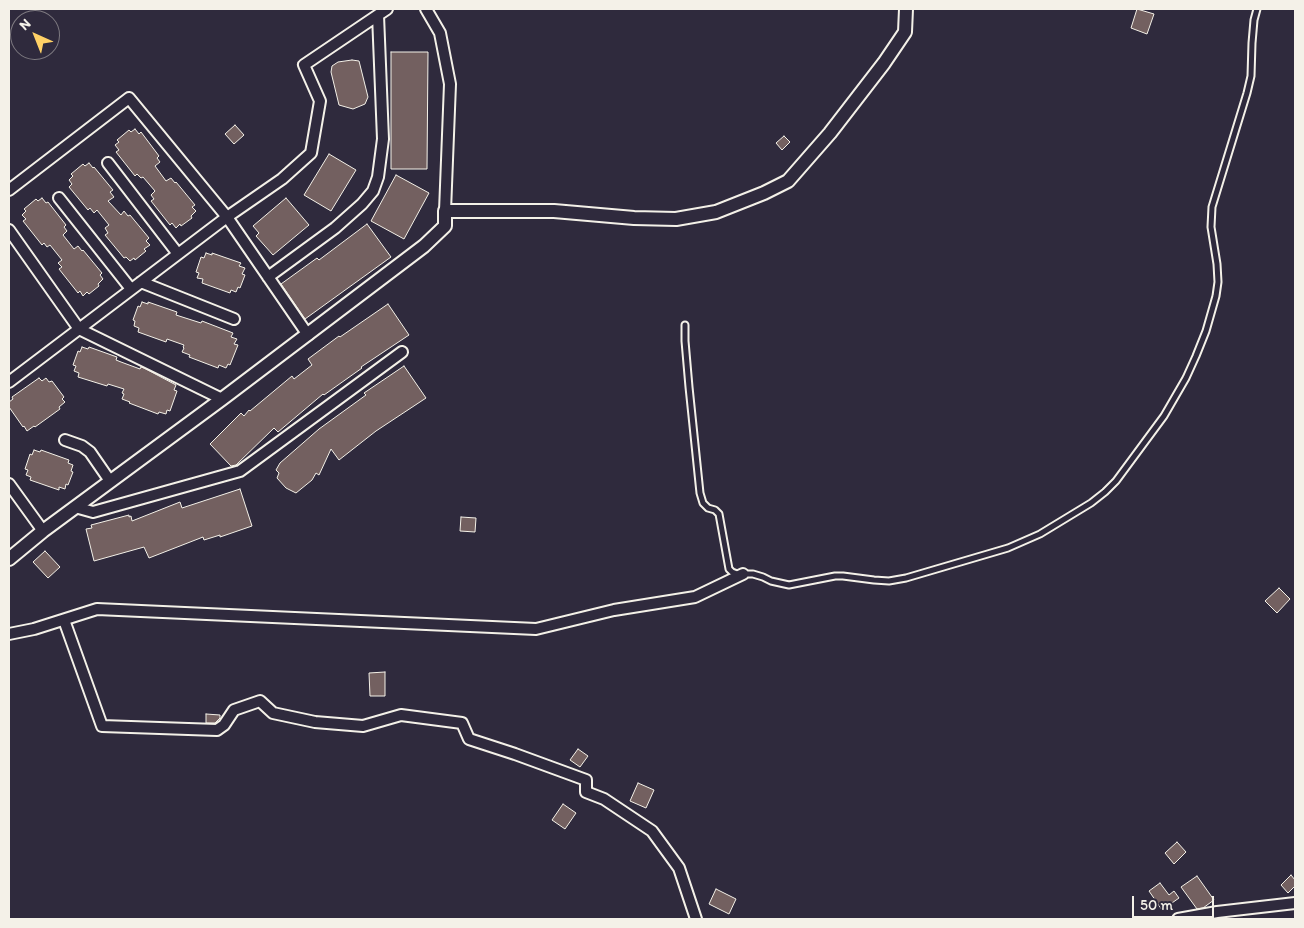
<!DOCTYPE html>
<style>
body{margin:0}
#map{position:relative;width:1304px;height:928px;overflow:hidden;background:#2f2a3d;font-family:Itim,sans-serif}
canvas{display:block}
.frame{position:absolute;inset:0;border:10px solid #f4f1e8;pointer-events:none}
.north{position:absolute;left:10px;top:10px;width:50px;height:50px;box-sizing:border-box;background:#2f2a3d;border:1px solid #7e7a81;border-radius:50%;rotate:316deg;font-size:14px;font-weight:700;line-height:20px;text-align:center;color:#f4f1e8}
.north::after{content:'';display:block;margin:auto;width:18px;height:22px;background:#ffd166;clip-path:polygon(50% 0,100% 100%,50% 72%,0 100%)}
.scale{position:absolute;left:1132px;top:896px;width:82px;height:22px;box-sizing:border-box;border:2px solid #f4f1e8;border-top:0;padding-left:6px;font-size:15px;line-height:18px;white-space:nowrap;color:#f4f1e8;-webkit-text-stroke:4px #2f2a3d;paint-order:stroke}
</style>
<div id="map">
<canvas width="1304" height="928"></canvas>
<div class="frame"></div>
<div class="north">N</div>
<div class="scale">50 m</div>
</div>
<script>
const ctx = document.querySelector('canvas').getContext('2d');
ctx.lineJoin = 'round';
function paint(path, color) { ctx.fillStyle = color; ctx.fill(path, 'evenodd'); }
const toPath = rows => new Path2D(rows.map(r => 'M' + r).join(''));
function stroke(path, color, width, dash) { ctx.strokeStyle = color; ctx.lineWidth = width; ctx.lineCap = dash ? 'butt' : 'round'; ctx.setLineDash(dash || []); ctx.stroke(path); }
const building = toPath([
 [1137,9,1154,14,1147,34,1131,28,1137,9],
 [391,52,428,52,427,169,391,169,391,52],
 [352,60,359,61,368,97,365,104,353,109,339,105,331,72,332,66,338,62,352,60],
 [235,125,244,135,234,144,225,134,235,125],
 [135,129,139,134,141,132,159,156,157,158,160,162,155,166,166,181,171,178,175,183,176,182,195,205,192,207,196,211,191,216,192,218,181,226,180,224,176,228,172,223,170,225,151,201,154,199,151,195,155,191,143,177,141,178,137,174,135,176,116,152,119,150,115,145,119,142,117,140,129,130,131,132,135,129],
 [784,136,790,142,782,150,776,143,784,136],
 [329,154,356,170,331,211,304,195,329,154],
 [89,163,93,168,94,167,113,190,110,192,114,197,108,201,121,215,124,211,128,216,130,215,149,238,146,241,150,245,144,249,146,251,135,260,134,258,130,261,126,257,124,258,105,235,108,233,105,228,109,225,97,210,94,213,90,208,88,210,69,187,72,184,69,180,73,176,71,174,83,164,85,166,89,163],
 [396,175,429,193,404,239,371,221,396,175],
 [42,198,46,203,48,202,66,225,64,227,67,231,63,235,74,249,78,246,82,251,83,250,102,273,100,275,103,279,98,284,99,286,89,294,87,292,83,296,80,291,78,293,59,269,62,267,58,263,62,260,50,245,47,247,44,243,42,245,23,221,26,219,22,215,26,211,24,209,36,199,38,201,42,198],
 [286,198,309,225,273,255,256,236,259,233,253,226,286,198],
 [367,224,391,257,305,319,281,284,317,258,319,260,367,224],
 [206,253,212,255,212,253,241,263,239,266,245,268,242,274,245,275,240,288,238,287,236,292,231,290,230,293,202,283,203,279,197,278,199,273,196,272,201,257,204,258,206,253],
 [142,302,148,304,148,302,177,312,176,315,201,323,202,321,233,333,231,337,237,339,234,344,238,345,230,365,228,364,226,368,219,365,218,368,189,357,190,355,182,352,184,348,183,347,184,345,167,339,166,342,138,332,139,328,134,326,135,321,133,320,138,306,140,307,142,302],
 [388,304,409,335,361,367,362,368,324,395,323,394,278,432,274,428,236,465,231,466,210,444,241,413,244,416,249,410,250,411,292,376,294,379,312,365,308,359,339,336,340,337,388,304],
 [82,347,88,349,89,347,117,357,116,360,121,362,140,369,141,367,144,368,176,385,174,390,177,391,170,411,167,410,166,414,159,412,158,414,129,403,130,402,122,399,124,394,122,393,124,389,108,384,107,386,78,377,79,373,74,371,76,366,73,365,78,351,80,352,82,347],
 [404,366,426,398,376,431,339,460,331,449,319,475,316,473,312,480,296,493,286,488,277,478,279,473,276,470,280,463,319,429,366,395,364,393,404,366],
 [39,378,42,381,46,378,49,382,52,381,64,397,62,399,65,402,59,407,60,409,35,427,34,426,27,431,24,426,23,427,9,407,9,402,13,399,12,397,39,378],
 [34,450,40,452,41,450,69,460,68,463,73,465,71,471,73,472,68,485,66,484,65,489,59,487,59,490,30,480,31,477,26,475,28,470,25,469,30,454,32,455,34,450],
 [240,489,252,526,220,537,220,535,204,540,203,537,149,558,144,547,94,561,86,529,92,528,91,525,129,515,129,517,131,516,132,521,180,502,182,508,240,489],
 [461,517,476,518,475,532,460,531,461,517],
 [45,551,60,567,48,578,33,562,45,551],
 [1279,588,1290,599,1277,613,1265,601,1279,588],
 [385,672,385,696,370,696,369,673,385,672],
 [206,714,220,715,220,718,215,723,206,723,206,714],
 [578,749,588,756,580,767,570,760,578,749],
 [638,783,654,790,646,808,630,801,638,783],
 [563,804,576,813,565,829,552,820,563,804],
 [1177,842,1186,852,1174,864,1165,853,1177,842],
 [1291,875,1295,880,1295,886,1288,893,1281,885,1291,875],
 [1197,876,1214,900,1203,908,1197,909,1181,887,1197,876],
 [1160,883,1169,895,1174,891,1179,898,1162,910,1149,891,1160,883],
 [716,889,736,899,729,914,709,904,716,889]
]);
const service = toPath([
 [685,325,685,341,689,387,700,493,703,503,708,508,715,510,719,514,729,569,732,572,737,574,753,574,763,577,771,581,789,585,835,576,843,576,874,580,889,581,906,578,1008,548,1040,534,1091,503,1105,492,1116,481,1164,416,1186,378,1196,356,1206,331,1216,296,1218,282,1217,264,1211,227,1212,207,1247,93,1251,76,1252,43,1254,20,1257,9]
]);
const minor = toPath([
 [426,9,440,33,450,84,445,211],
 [108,163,178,254],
 [9,190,129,98,227,217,308,335],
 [59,198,131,289],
 [9,230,79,329,222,399],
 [268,277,335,228,362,204,373,191,378,177,383,139,378,15],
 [141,282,234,319],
 [9,382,227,217,282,179,311,153,320,101,304,65,387,9],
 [65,440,82,446,90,452,110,481],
 [9,484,43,531],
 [75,507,93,512,240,471,402,352],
 [64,620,102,726,217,730,224,725,234,710,260,701,273,713,315,722,363,726,401,715,462,723,469,739,515,754,586,780,586,792,604,799,652,831,679,868,696,919],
 [9,634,34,629,97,609,536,629,614,610,695,597,743,574],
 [1178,919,1217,912,1295,903]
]);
const tertiary = toPath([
 [9,559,43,531,222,399,424,246,445,226,445,211,554,211,634,218,676,219,716,212,764,193,788,181,830,133,884,63,905,32,906,9]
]);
paint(building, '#736060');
stroke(building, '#f4f1e8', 1);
stroke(service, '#f4f1e8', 9);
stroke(minor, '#f4f1e8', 14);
stroke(tertiary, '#f4f1e8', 16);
stroke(service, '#2f2a3d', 5);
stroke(minor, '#2f2a3d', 10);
stroke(tertiary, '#2f2a3d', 12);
</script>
